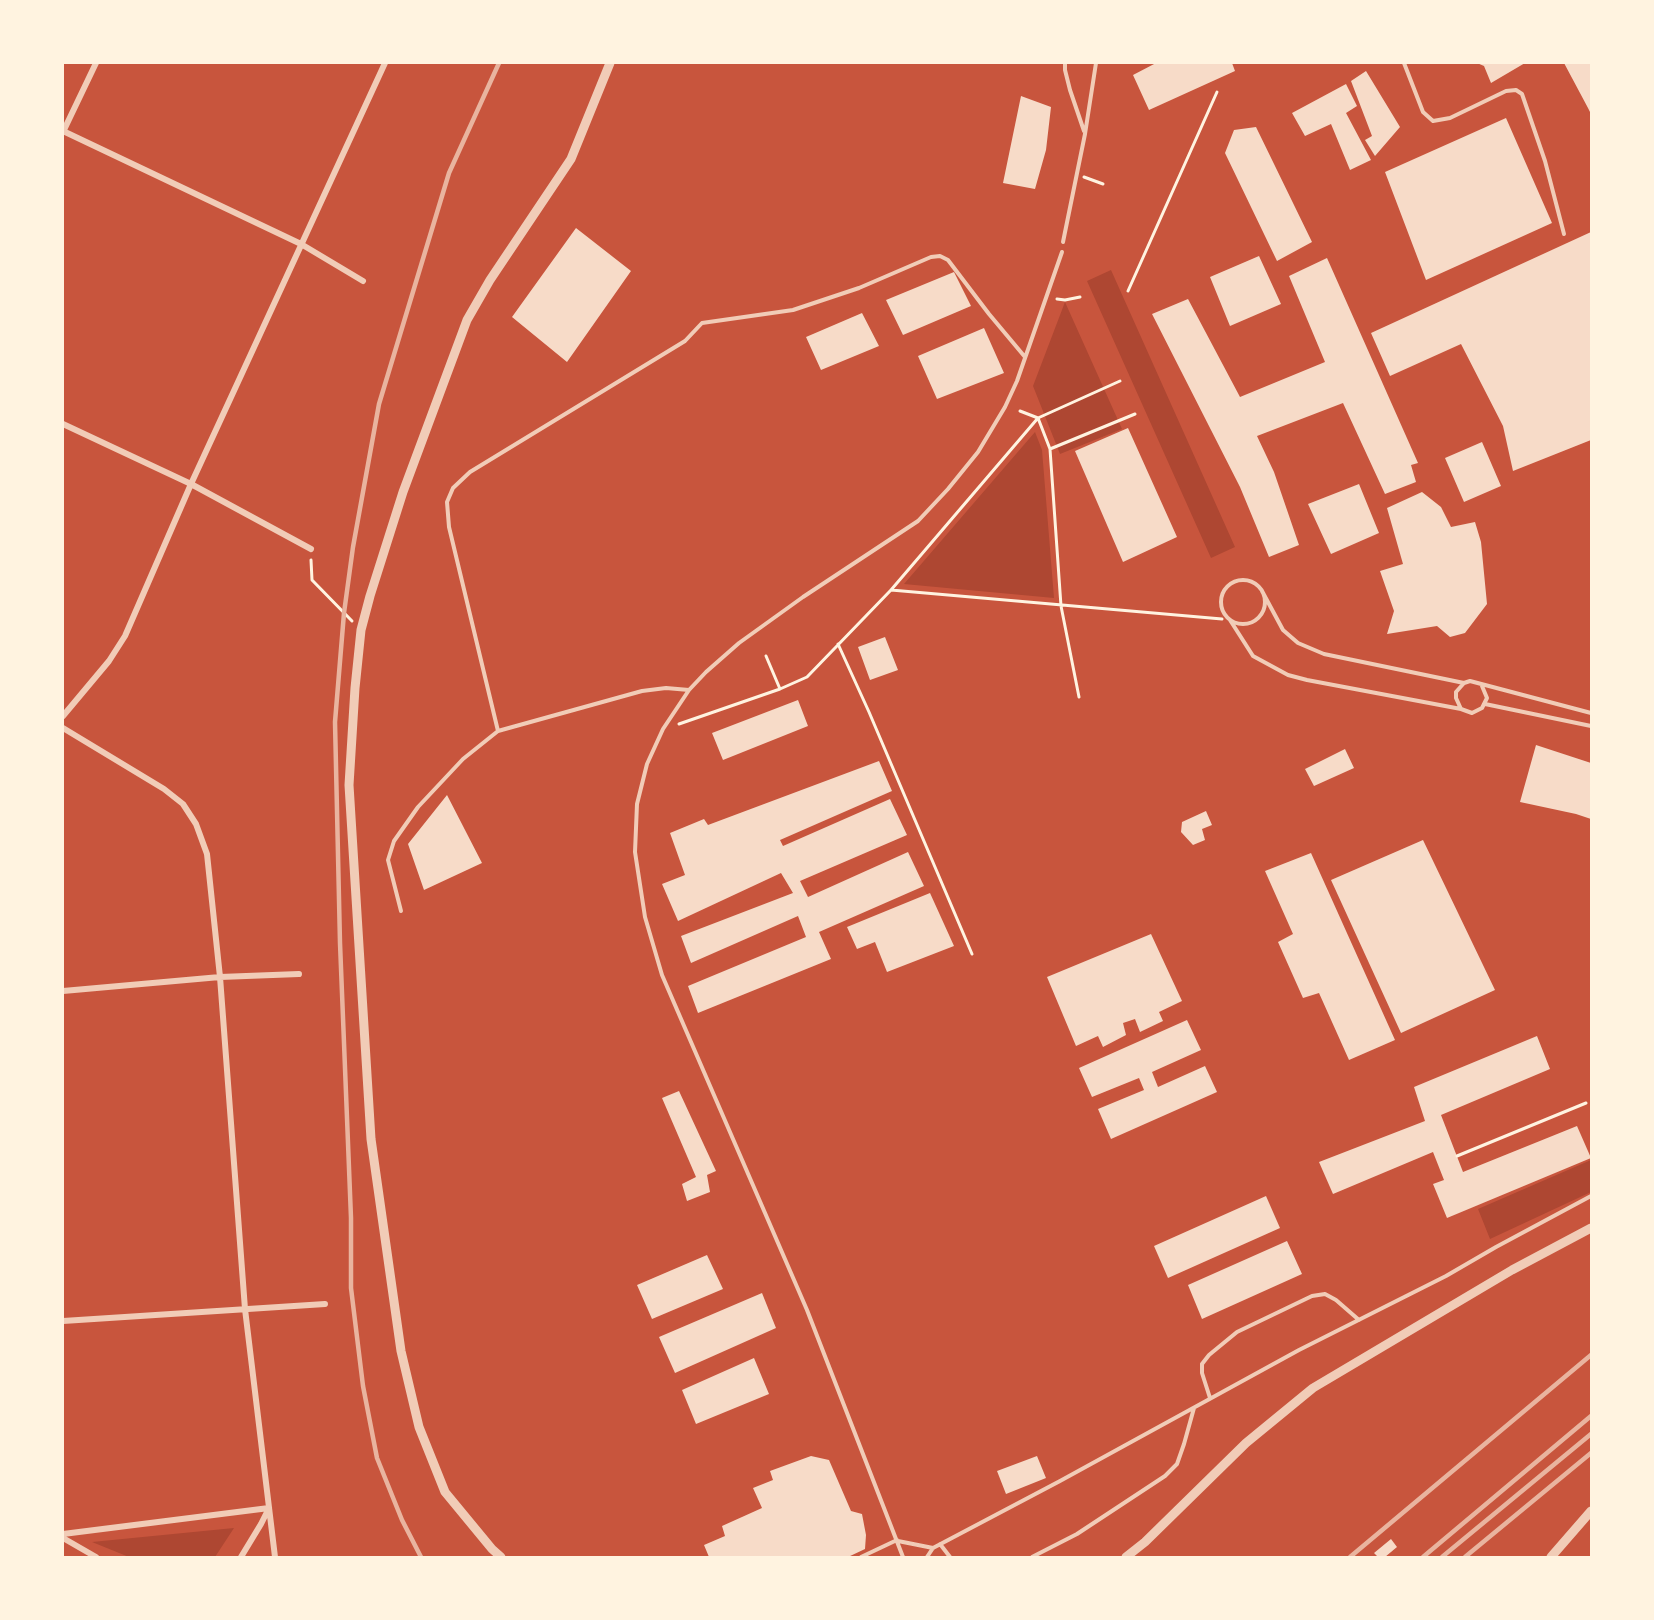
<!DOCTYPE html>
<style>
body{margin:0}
#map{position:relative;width:1654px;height:1620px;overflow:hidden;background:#c8553d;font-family:"Exo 2",sans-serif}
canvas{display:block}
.frame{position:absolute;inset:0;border:64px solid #fff3e0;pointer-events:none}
</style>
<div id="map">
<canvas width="1654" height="1620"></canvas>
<div class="frame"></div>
</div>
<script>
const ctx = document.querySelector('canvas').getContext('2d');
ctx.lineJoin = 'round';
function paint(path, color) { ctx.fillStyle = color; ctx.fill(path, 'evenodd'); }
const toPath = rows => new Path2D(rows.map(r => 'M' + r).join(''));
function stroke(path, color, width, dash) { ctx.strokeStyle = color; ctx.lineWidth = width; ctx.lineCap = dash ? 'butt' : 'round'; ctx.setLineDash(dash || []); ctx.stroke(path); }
const green = toPath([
 [1111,270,1235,547,1211,558,1087,281],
 [1065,302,1122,429,1060,454,1033,386],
 [1035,432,1042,450,1054,598,904,584],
 [1591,1160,1591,1192,1490,1239,1478,1209],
 [234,1528,215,1557,129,1557,92,1542]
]);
const building = toPath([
 [1156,63,1232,63,1235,71,1149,110,1133,75],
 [1477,63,1525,63,1491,83,1484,66],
 [1564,63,1591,63,1591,114,1588,108],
 [1366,71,1400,127,1375,156,1365,140,1372,136,1351,81],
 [1346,84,1357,106,1346,113,1371,160,1350,170,1331,124,1305,136,1292,113],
 [1021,96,1051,107,1046,150,1035,189,1003,183],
 [1506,118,1552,223,1426,280,1385,172],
 [1256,127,1312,242,1277,261,1225,153,1234,130],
 [576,228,631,271,567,362,512,317],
 [1591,232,1591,440,1513,471,1503,426,1461,344,1390,376,1371,333],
 [1259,256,1281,304,1230,326,1210,277],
 [1327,258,1418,463,1411,465,1416,482,1385,494,1343,403,1257,436,1274,472,1299,545,1269,557,1240,487,1152,314,1188,299,1240,397,1325,362,1289,276],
 [954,272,971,306,903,335,886,300],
 [862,313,879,346,821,370,806,337],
 [984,328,1004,373,937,399,918,356],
 [1128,428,1177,537,1123,562,1075,451],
 [1482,442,1501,486,1464,502,1445,458],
 [1359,484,1379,533,1331,554,1308,504],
 [1422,492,1441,507,1451,527,1475,522,1481,542,1487,604,1465,633,1450,637,1437,626,1387,634,1394,611,1380,571,1403,564,1387,508],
 [885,637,898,670,870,680,858,647],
 [798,700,808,726,723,760,712,733],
 [1536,745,1591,763,1591,819,1576,814,1520,802],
 [1345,749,1354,768,1314,786,1305,769],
 [879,761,892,791,780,840,783,846,890,799,907,835,800,881,808,897,908,852,924,886,819,932,831,959,698,1013,688,986,806,937,798,916,691,963,681,936,793,893,781,873,678,921,662,884,685,875,670,833,704,819,708,825],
 [447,795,482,863,424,890,408,844],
 [1206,811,1212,825,1202,829,1205,840,1193,845,1181,832,1182,822],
 [1423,840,1495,990,1401,1033,1331,880],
 [1311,853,1395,1040,1349,1060,1319,993,1303,998,1278,942,1293,934,1265,871],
 [930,893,954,946,887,972,875,942,857,949,847,927],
 [1151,934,1182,1001,1159,1012,1163,1021,1140,1032,1135,1019,1123,1023,1126,1035,1103,1047,1098,1036,1076,1046,1047,977],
 [1187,1020,1201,1050,1152,1072,1158,1087,1205,1066,1217,1092,1111,1139,1098,1109,1144,1090,1139,1078,1092,1097,1079,1068],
 [1537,1036,1550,1069,1441,1115,1463,1172,1577,1126,1591,1158,1447,1218,1433,1184,1444,1180,1433,1152,1333,1194,1319,1162,1425,1121,1414,1087],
 [679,1091,716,1171,707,1175,710,1192,687,1201,682,1184,696,1177,662,1098],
 [1266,1196,1280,1228,1168,1278,1154,1246],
 [1287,1241,1302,1274,1202,1319,1188,1285],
 [707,1255,723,1289,652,1319,637,1285],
 [762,1293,776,1328,675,1373,659,1337],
 [754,1358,769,1394,696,1424,682,1390],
 [811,1456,829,1460,851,1511,862,1514,866,1535,865,1549,848,1557,709,1557,704,1545,725,1536,722,1526,762,1508,753,1488,773,1480,770,1471],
 [1037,1456,1046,1478,1006,1494,997,1471],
 [1391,1539,1397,1547,1385,1557,1378,1557,1374,1553]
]);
const path = toPath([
 [1084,177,1103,184],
 [1128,291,1217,92],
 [1057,299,1065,300,1080,297],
 [1020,411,1038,418,1050,449],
 [311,560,312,580,352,621],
 [891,590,1222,619],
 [838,644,869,712,972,954],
 [766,656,780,689,807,677,891,590,1038,418,1120,381],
 [1079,697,1061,606,1050,449,1135,414],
 [679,724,780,689],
 [1457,1156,1586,1103]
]);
const service = toPath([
 [1065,63,1065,70,1070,90,1084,131],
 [1404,63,1423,112,1433,121,1450,118,1506,91,1516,90,1522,94,1545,161,1564,234],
 [1063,242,1085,134,1096,63],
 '1221 602a22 22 0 1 1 44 0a22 22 0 1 1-44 0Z',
 [1262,591,1283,630,1298,643,1324,654,1464,683],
 [1230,620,1253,656,1288,675,1307,680,1461,709],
 [1482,686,1487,698,1482,708,1472,713,1461,709,1456,698,1456,692,1464,683,1470,681,1591,713],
 [1485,704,1591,726],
 [498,731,449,527,447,502,453,488,470,472,685,341,702,323,793,310,859,288,931,257,940,256,948,260,989,314,1025,357],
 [401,911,388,860,394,841,418,807,463,759,498,731,642,691,666,688,689,690],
 [1210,1398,1202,1373,1202,1364,1209,1355,1237,1332,1312,1296,1325,1294,1336,1300,1359,1320],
 [898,1541,933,1548],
 [940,1544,950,1557],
 [933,1548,1060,1481,1299,1350,1446,1276,1496,1247,1591,1196],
 [861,1557,897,1540],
 [903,1557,807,1310,662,975,645,917,635,852,637,804,647,764,663,729,689,690,706,672,739,643,803,597,918,521,948,489,978,452,1005,407,1017,381,1062,252],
 [927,1557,933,1548],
 [1032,1557,1077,1534,1165,1476,1177,1464,1184,1444,1194,1408]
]);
const minor = toPath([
 [63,131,301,244,363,281],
 [63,132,96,63],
 [63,424,191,484,311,549],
 [63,716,109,661,125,636,191,484,385,63],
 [63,728,164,789,183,804,196,824,207,854,220,977,245,1309,275,1557],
 [63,991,220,977,299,974],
 [63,1321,325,1304],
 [63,1534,269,1508],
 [63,1538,96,1557],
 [241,1557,261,1524,269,1508]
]);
const tertiary = toPath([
 [501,1557,492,1549,445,1492,419,1427,401,1351,371,1139,349,785,355,688,361,630,370,596,403,492,467,320,490,280,571,159,610,63],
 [1126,1557,1145,1542,1246,1443,1313,1388,1512,1270,1591,1228],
 [1551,1557,1591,1511]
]);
const rail = toPath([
 [421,1557,402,1520,377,1458,363,1386,351,1288,351,1218,340,943,335,722,344,613,353,547,379,404,449,173,499,63],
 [1350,1557,1591,1355],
 [1423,1557,1591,1416],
 [1442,1557,1591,1434],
 [1465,1557,1591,1453]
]);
paint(green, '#ae4732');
paint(building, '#f7dbc8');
stroke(path, '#fff3e0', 3);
stroke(service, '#f1ccb7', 4);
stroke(minor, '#f1ccb7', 6);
stroke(tertiary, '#f1ccb7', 9);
stroke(rail, '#e9b49f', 4.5);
</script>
